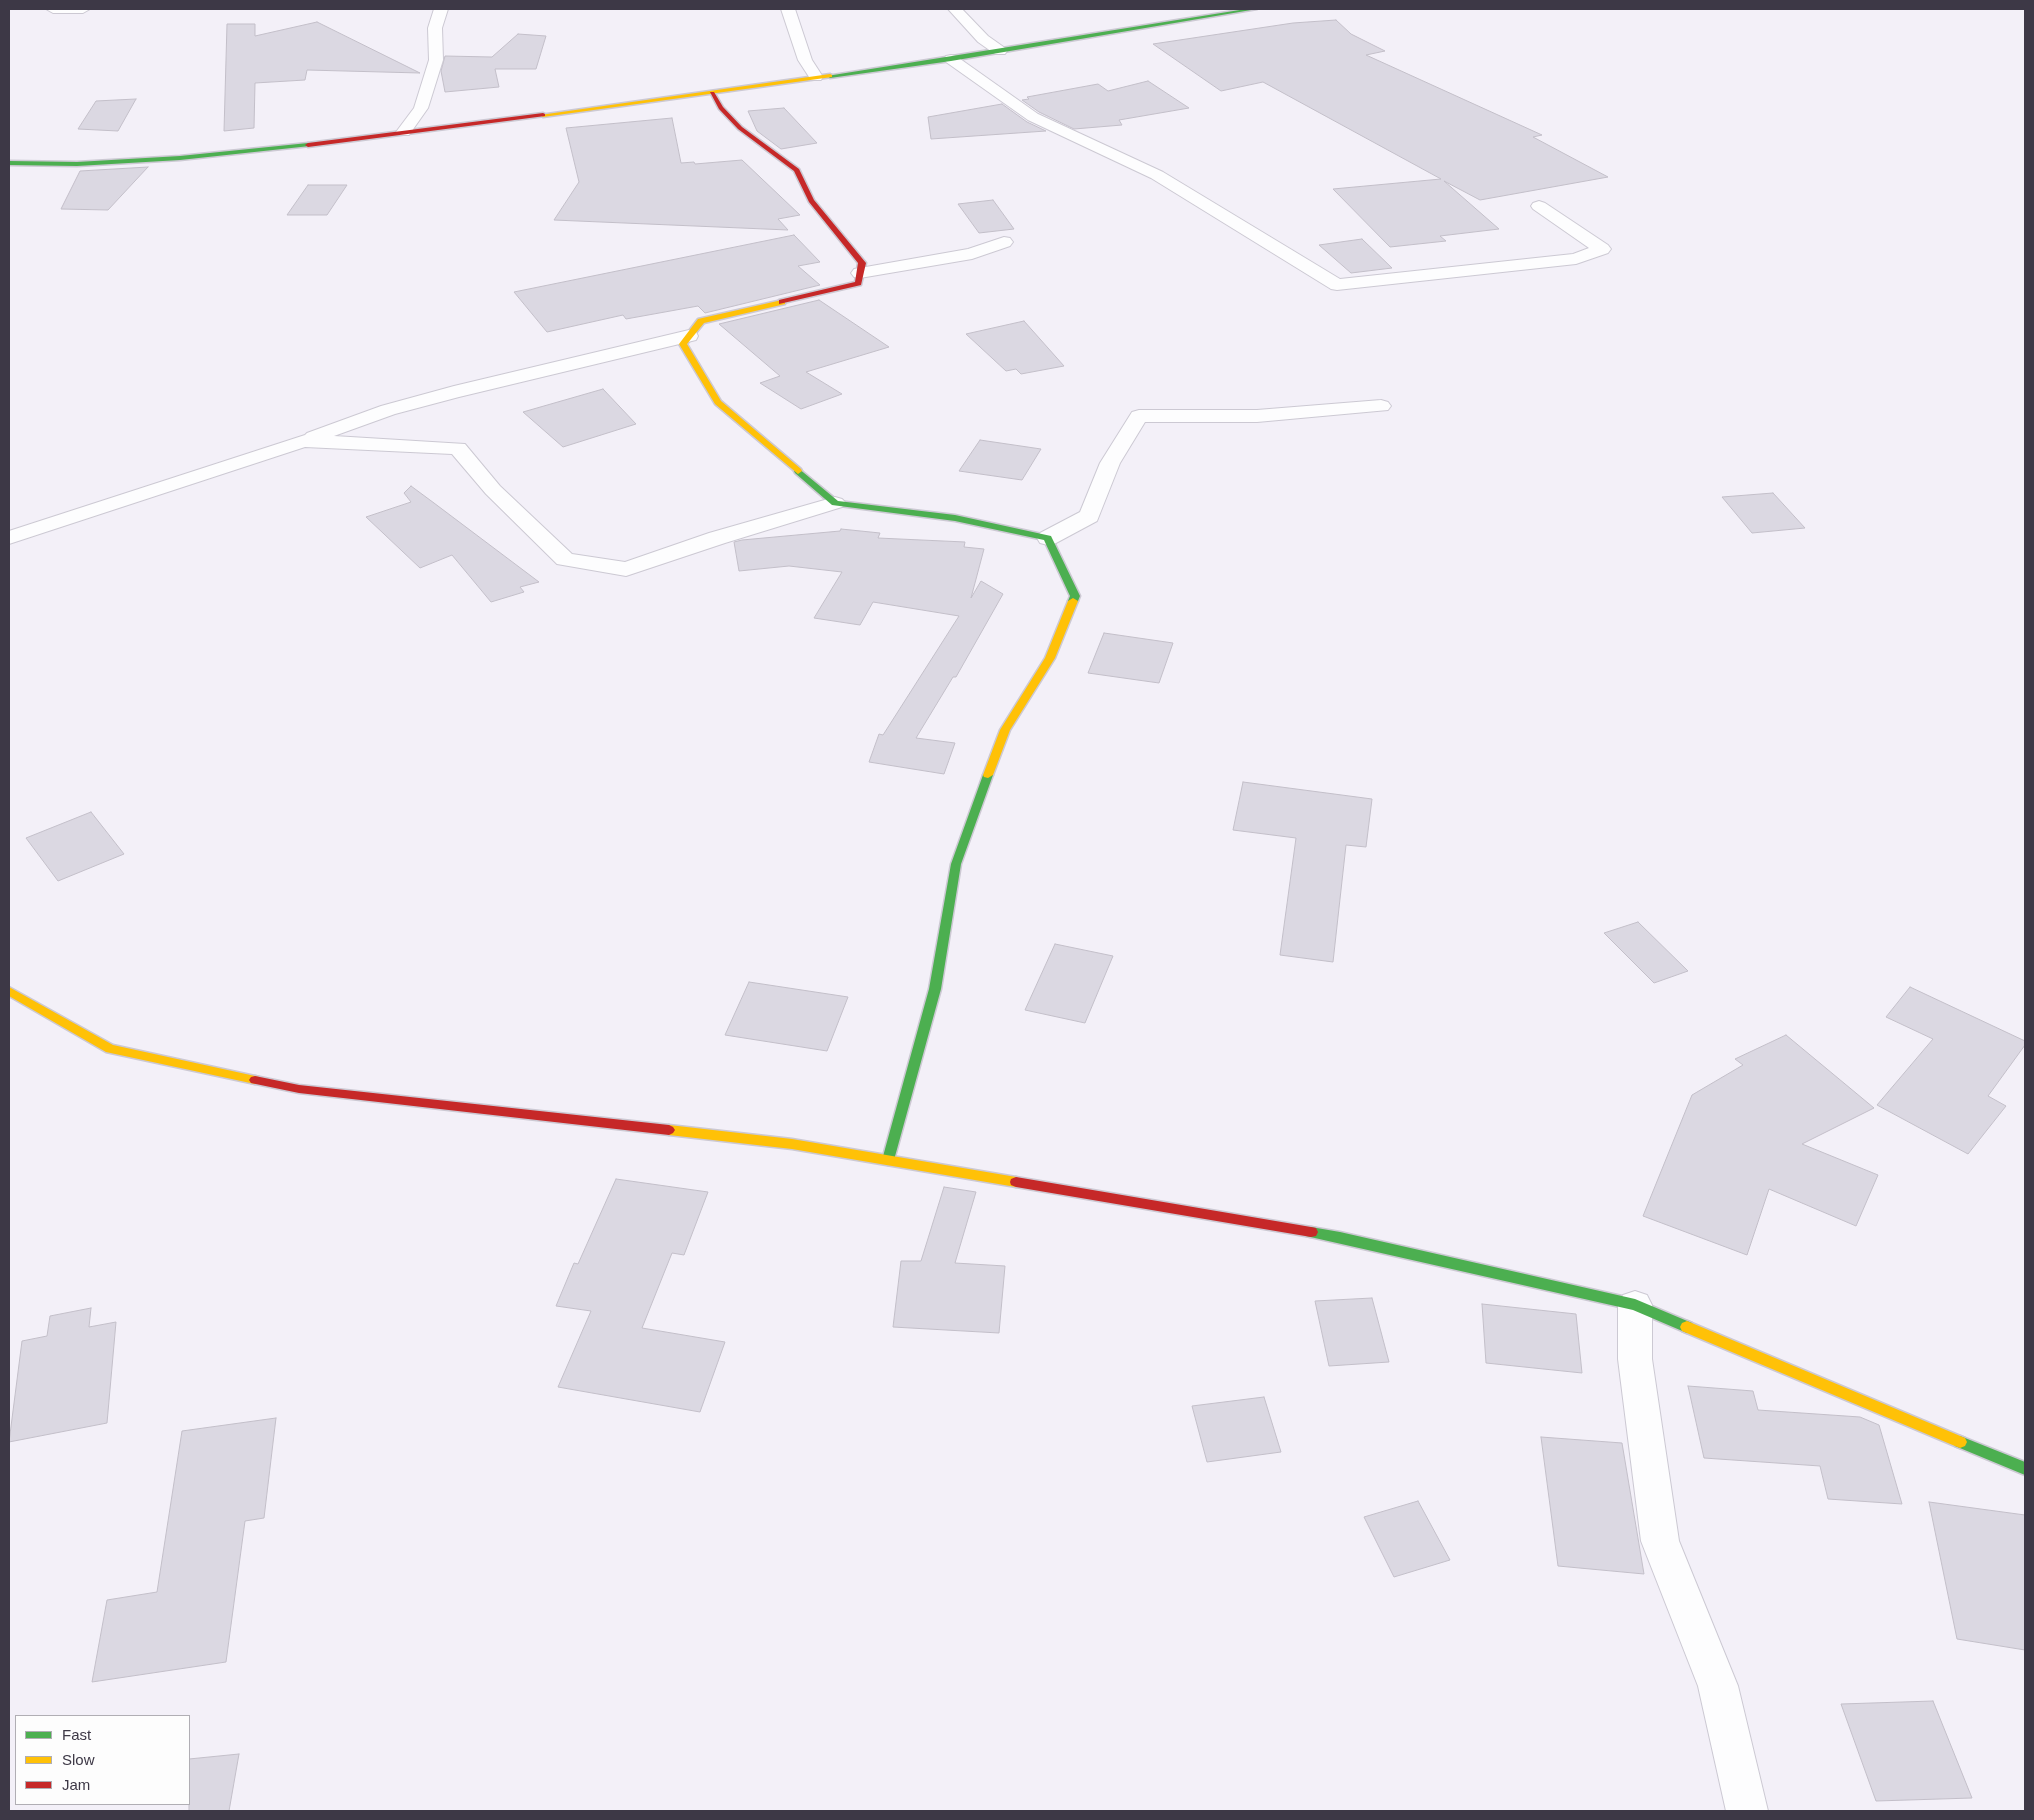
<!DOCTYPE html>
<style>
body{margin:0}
#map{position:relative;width:2034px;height:1820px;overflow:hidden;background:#f3f0f8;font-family:Arial,sans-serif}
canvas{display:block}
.frame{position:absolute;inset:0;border:10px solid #3d3846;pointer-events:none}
.legend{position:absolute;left:15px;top:1715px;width:175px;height:90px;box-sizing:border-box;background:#fdfdfd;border:1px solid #b0aeb4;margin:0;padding:6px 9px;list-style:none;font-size:15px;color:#3d3846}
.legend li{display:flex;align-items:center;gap:10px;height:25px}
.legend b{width:25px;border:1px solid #b0aeb4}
</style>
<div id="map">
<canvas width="2034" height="1820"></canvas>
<div class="frame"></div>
<ul class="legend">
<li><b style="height:6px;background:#4caf50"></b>Fast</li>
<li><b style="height:6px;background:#ffc107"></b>Slow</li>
<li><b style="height:6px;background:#c62828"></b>Jam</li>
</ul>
</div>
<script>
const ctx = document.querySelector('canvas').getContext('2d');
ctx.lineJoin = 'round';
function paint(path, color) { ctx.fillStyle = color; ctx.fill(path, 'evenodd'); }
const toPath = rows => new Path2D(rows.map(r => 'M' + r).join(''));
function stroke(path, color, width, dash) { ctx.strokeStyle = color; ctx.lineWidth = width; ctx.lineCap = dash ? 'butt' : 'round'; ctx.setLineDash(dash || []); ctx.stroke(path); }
const building = toPath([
 [1336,20,1351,34,1385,51,1366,55,1542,135,1533,137,1608,177,1480,200,1444,181,1499,229,1440,236,1446,241,1390,247,1333,189,1441,179,1263,82,1221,91,1153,44,1293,23,1336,20],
 [317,22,420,73,307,70,305,80,255,83,254,128,224,131,227,24,255,24,255,36,317,22],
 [518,34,546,36,536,69,495,69,499,87,445,92,441,71,445,56,492,57,518,34],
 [1148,81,1189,108,1119,120,1122,125,1074,129,1039,112,1022,100,1029,99,1027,97,1098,84,1108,91,1148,81],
 [136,99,118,131,78,129,96,101,136,99],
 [1002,104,1027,122,1046,131,931,139,928,117,1002,104],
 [784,108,817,143,781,149,757,131,748,111,784,108],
 [672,118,681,163,694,162,695,164,742,160,800,215,778,219,788,230,554,220,579,182,566,128,672,118],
 [148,167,108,210,61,209,80,171,148,167],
 [308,185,347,185,327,215,287,215,308,185],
 [993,200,1014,229,979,233,958,204,993,200],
 [794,235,820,262,798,266,820,285,705,313,698,306,626,319,623,315,547,332,514,292,794,235],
 [1362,239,1392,268,1351,273,1319,245,1362,239],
 [819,300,889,347,806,372,842,394,801,409,760,383,780,376,719,324,819,300],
 [1024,321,1064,366,1021,374,1016,369,1006,371,966,334,1024,321],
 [603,389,636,424,563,447,523,412,603,389],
 [980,440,1041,449,1022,480,959,471,980,440],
 [411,486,434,503,539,582,520,587,524,592,491,602,452,555,420,568,366,517,411,502,404,493,411,486],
 [1773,493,1805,528,1752,533,1722,497,1773,493],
 [841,529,880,533,878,538,965,542,964,547,984,549,971,598,981,581,1003,594,956,677,953,677,916,738,955,743,944,774,869,762,879,734,883,735,959,616,873,602,860,625,814,618,842,572,789,566,739,571,734,542,742,540,840,531,841,529],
 [1104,633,1173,643,1159,683,1088,673,1104,633],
 [1243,782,1372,799,1366,847,1346,845,1333,962,1280,955,1296,838,1233,830,1243,782],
 [91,812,124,854,58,881,26,838,91,812],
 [1638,922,1688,971,1654,983,1604,933,1638,922],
 [1055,944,1113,956,1085,1023,1025,1010,1055,944],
 [749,982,848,997,827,1051,725,1035,749,982],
 [1910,987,2025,1041,2025,1045,1988,1096,2006,1106,1968,1154,1877,1105,1933,1039,1886,1017,1910,987],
 [1786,1035,1874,1108,1802,1144,1878,1175,1856,1226,1769,1189,1747,1255,1643,1216,1692,1095,1743,1065,1735,1059,1786,1035],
 [616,1179,708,1192,684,1255,672,1253,642,1328,725,1342,700,1412,558,1387,591,1311,556,1306,574,1263,578,1264,616,1179],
 [944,1187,976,1192,955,1263,1005,1266,999,1333,893,1327,901,1261,921,1261,944,1187],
 [1372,1298,1389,1362,1329,1366,1315,1301,1372,1298],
 [1482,1304,1576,1314,1582,1373,1486,1363,1482,1304],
 [91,1308,89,1327,116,1322,107,1423,9,1442,22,1341,47,1336,50,1316,91,1308],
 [1688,1386,1753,1391,1758,1410,1860,1417,1879,1425,1902,1504,1828,1499,1820,1466,1704,1458,1688,1386],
 [1264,1397,1281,1452,1207,1462,1192,1406,1264,1397],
 [276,1418,264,1518,245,1521,226,1662,92,1682,107,1600,157,1592,182,1431,276,1418],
 [1541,1437,1622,1443,1644,1574,1558,1566,1541,1437],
 [1418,1501,1450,1560,1394,1577,1364,1517,1418,1501],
 [1929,1502,2025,1515,2025,1650,1957,1639,1929,1502],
 [1933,1701,1972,1798,1876,1801,1841,1704,1933,1701],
 [239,1754,229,1811,189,1811,189,1759,239,1754]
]);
const street = toPath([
 [46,9,90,9,83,13,53,13,46,9],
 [434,9,448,9,442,28,443,60,428,108,409,135,399,135,396,132,414,108,429,60,428,28,434,9],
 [781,9,795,9,812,60,823,77,821,80,811,80,798,60,781,9],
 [948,9,962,9,988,36,1005,48,1007,51,1005,54,995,54,978,42,948,9],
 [951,55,956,56,1038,114,1163,172,1340,279,1573,254,1589,248,1533,209,1531,206,1533,203,1539,201,1545,203,1608,245,1611,249,1608,253,1576,264,1337,290,1331,289,1151,178,1028,120,946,62,944,59,946,56,951,55],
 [1004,237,1010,238,1013,242,1010,246,972,259,860,278,854,277,851,273,854,269,860,268,968,249,1004,237],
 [689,330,696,332,698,336,696,340,459,397,395,414,334,436,465,444,500,486,572,554,625,562,709,533,835,497,842,499,846,503,842,507,725,543,626,576,557,564,486,494,452,454,305,447,9,544,9,531,305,435,307,433,381,406,454,386,689,330],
 [1381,400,1388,402,1391,406,1388,410,1257,422,1145,422,1120,463,1097,521,1056,543,1048,545,1040,543,1037,538,1040,533,1080,512,1100,463,1132,412,1139,410,1257,410,1381,400],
 [1635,1291,1647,1295,1652,1305,1652,1359,1679,1541,1738,1686,1768,1811,1726,1811,1698,1686,1641,1541,1618,1359,1618,1305,1623,1295,1635,1291]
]);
const fast = toPath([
 [1246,9,1257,9,951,61,830,78,827,76,1246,9],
 [308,143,310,144,310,146,180,160,77,166,9,165,9,161,77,162,180,156,308,143],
 [798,468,838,501,955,515,1051,536,1080,596,1078,601,1073,604,1068,601,1070,596,1044,540,955,521,832,505,795,473,794,471,798,468],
 [988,772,993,775,961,864,941,989,894,1160,893,1163,888,1165,883,1163,882,1160,929,989,951,864,983,775,988,772],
 [1311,1227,1340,1232,1635,1299,1692,1323,1694,1327,1692,1331,1687,1333,1633,1310,1306,1236,1304,1232,1306,1228,1311,1227],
 [1960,1436,2025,1462,2025,1475,1955,1446,1953,1442,1955,1438,1960,1436]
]);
const slow = toPath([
 [830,74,832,75,832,77,543,117,540,115,830,74],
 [782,300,785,300,785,304,704,323,687,344,721,401,801,469,802,471,798,474,715,404,679,344,698,319,782,300],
 [1073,598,1078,601,1055,658,1010,730,993,775,988,778,984,777,983,775,1000,730,1045,658,1068,601,1073,598],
 [9,987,113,1045,255,1076,259,1077,261,1080,259,1083,255,1084,106,1052,9,996,9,987],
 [669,1125,792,1139,1016,1177,1021,1179,1022,1182,1021,1185,1016,1187,792,1149,669,1135,665,1133,663,1130,665,1127,669,1125],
 [1687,1321,1965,1438,1967,1442,1965,1446,1960,1448,1955,1446,1682,1331,1680,1327,1682,1323,1687,1321]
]);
const jam = toPath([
 [710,92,714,92,723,107,742,127,799,169,814,200,866,263,861,285,779,304,779,300,855,282,858,263,809,202,794,171,738,129,719,109,710,92],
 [543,113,545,114,545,116,308,147,305,145,308,143,543,113],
 [255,1076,299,1085,669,1125,673,1127,675,1130,673,1133,669,1135,299,1093,251,1083,249,1080,251,1077,255,1076],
 [1016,1177,1311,1227,1316,1228,1318,1232,1316,1236,1311,1237,1016,1187,1011,1185,1010,1182,1011,1179,1016,1177]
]);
paint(building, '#dbd8e2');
stroke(building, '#c3bfc9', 1);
stroke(street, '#ccc9d3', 2);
stroke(fast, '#ccc9d3', 3);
stroke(slow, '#ccc9d3', 3);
stroke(jam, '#ccc9d3', 3);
paint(street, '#fdfdfe');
paint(fast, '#4caf50');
paint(slow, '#ffc107');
paint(jam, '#c62828');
</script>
